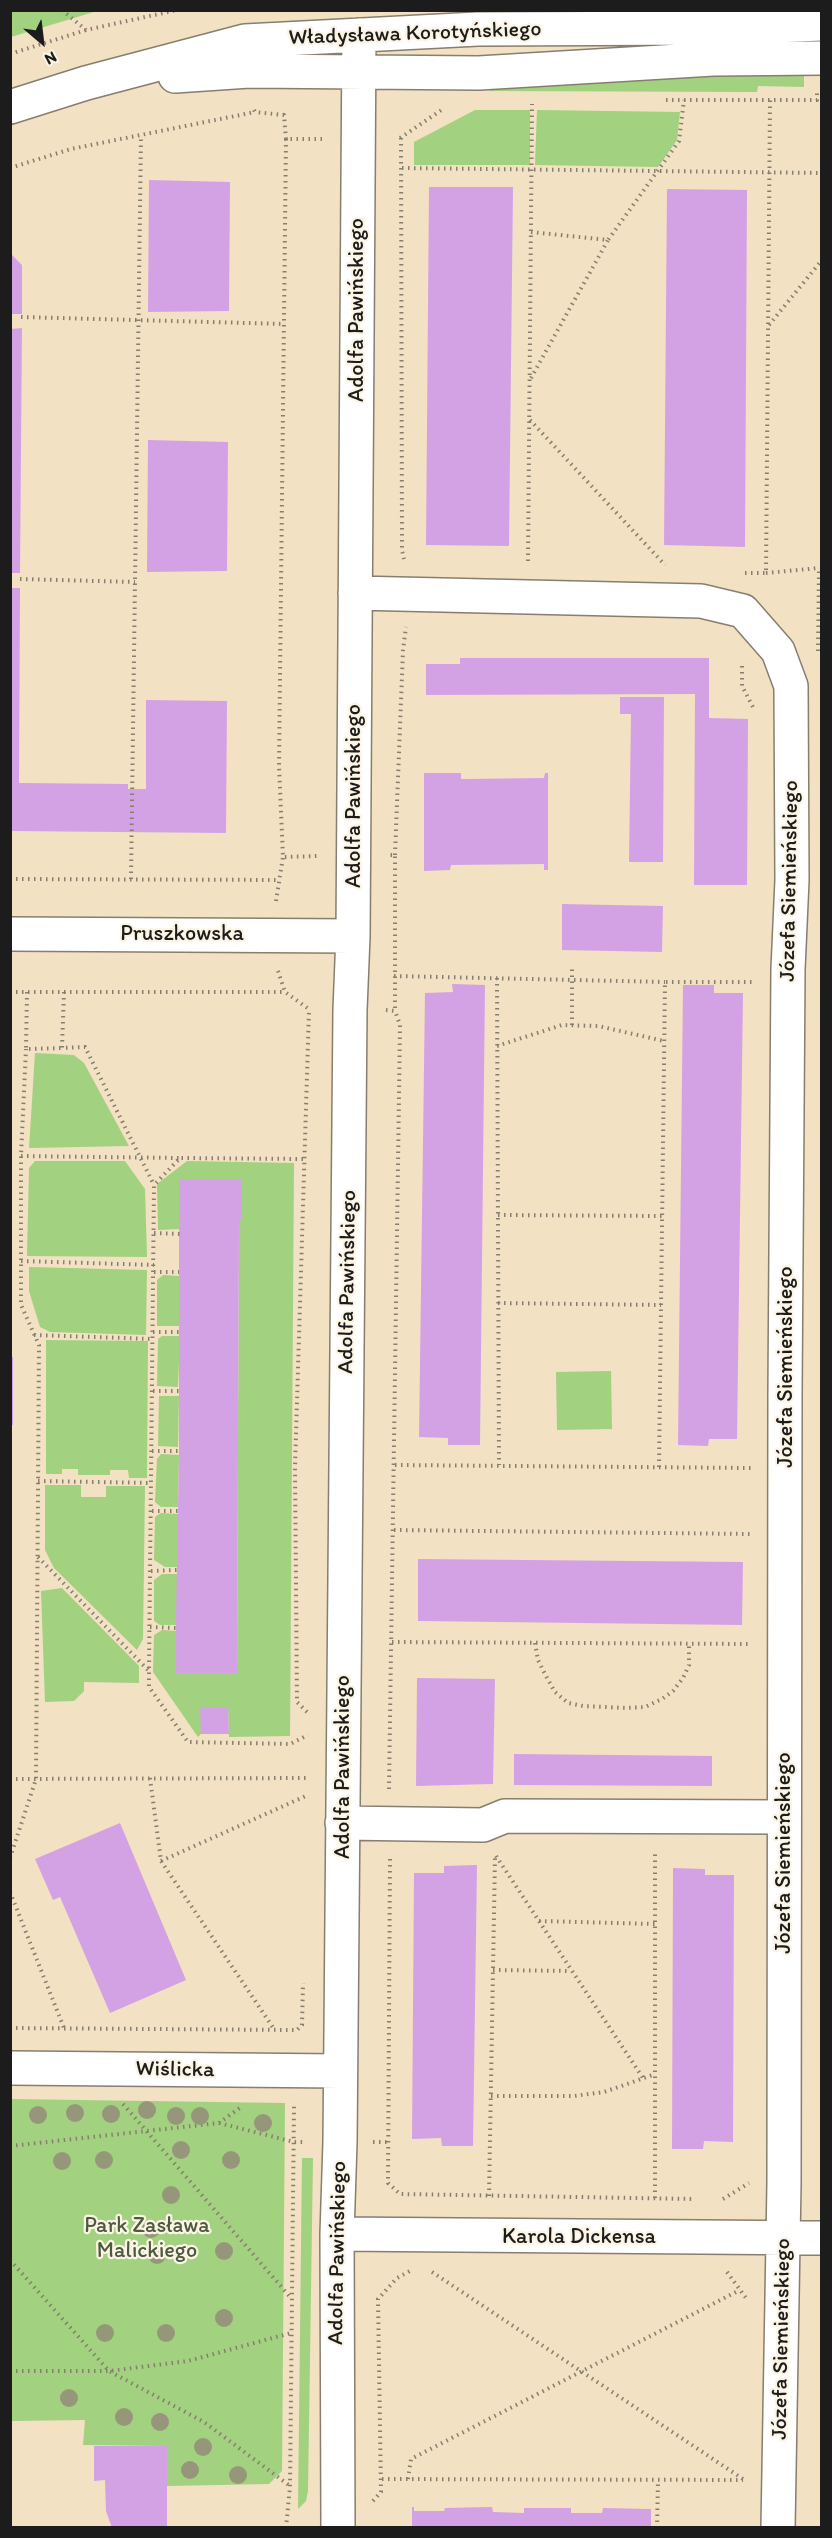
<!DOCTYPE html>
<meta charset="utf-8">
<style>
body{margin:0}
#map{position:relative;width:832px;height:2538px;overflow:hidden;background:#f2e1c2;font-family:Itim,sans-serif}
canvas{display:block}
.frame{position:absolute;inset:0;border:12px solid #1c1c1c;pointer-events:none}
.north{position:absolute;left:12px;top:12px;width:60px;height:60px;-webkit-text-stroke:4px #fcf5e5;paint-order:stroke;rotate:152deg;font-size:16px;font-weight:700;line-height:24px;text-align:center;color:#1c1c1c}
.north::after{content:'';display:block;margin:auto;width:21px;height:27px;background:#1c1c1c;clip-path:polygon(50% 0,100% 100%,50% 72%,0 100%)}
</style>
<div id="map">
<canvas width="832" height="2538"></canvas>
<div class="frame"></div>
<div class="north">N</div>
</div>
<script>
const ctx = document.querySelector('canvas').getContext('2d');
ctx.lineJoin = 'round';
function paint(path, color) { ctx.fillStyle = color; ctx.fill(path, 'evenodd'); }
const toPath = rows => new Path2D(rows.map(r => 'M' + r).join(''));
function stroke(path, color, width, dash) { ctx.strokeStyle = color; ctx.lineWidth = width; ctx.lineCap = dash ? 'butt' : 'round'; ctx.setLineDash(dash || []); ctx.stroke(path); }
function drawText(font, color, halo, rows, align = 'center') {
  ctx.font = font + ' Itim,sans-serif'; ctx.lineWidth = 4.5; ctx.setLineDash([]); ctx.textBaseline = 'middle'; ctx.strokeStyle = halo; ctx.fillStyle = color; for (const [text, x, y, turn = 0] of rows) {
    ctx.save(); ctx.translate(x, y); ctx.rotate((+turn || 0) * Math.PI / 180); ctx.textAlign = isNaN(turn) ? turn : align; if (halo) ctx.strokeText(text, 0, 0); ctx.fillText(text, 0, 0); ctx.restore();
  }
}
const green = toPath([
 [11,10,97,10,97,11,11,37],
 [804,71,804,87,758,86,757,92,490,91,489,84],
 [475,110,530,110,530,165,414,165,414,142],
 [537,110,680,112,677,140,658,167,535,165],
 [35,1053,74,1055,84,1063,129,1146,29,1148],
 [35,1161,125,1161,145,1189,147,1257,27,1256,29,1168],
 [187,1161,294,1163,290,1736,229,1737,228,1707,201,1708,201,1734,198,1737,153,1672,154,1635,162,1630,177,1631,175,1673,237,1673,239,1219,241,1219,179,1179,180,1229,158,1230,157,1184],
 [29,1267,147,1270,146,1335,50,1332,40,1327,29,1291],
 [163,1275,180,1276,179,1326,157,1326,157,1280],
 [162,1336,180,1336,178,1387,157,1386,158,1339],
 [46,1340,148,1341,147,1478,129,1478,128,1470,110,1470,110,1475,78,1475,78,1469,62,1469,62,1474,46,1474],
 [611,1371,612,1429,557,1430,556,1372],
 [159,1396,179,1396,178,1447,158,1446],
 [161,1454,179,1455,178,1507,161,1507,155,1502,157,1459],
 [45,1485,81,1485,81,1497,106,1497,106,1486,145,1486,143,1639,137,1650,54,1568,45,1550],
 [161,1513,178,1514,178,1567,165,1567,154,1560,155,1517],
 [162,1574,177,1574,177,1625,160,1625,154,1621,154,1580],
 [62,1588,139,1666,139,1683,84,1682,84,1691,74,1701,45,1702,41,1591],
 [10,2099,285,2103,282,2471,269,2484,167,2486,166,2446,83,2445,85,2420,11,2421],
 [302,2158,313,2158,308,2491,306,2501,298,2509]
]);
const building = toPath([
 [149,180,230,182,229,311,148,312],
 [429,187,513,187,509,546,426,545],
 [667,189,747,190,745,547,664,545],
 [10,253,22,265,22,314,10,314],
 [22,328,20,573,10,573,10,329],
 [148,440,228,442,227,571,147,572],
 [10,588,20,588,19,783,128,784,128,789,146,789,146,700,227,701,226,833,10,831],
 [460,658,709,658,709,718,748,719,747,885,694,885,695,694,426,695,426,664,460,664],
 [620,697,664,697,663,862,629,862,631,714,620,714],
 [424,773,461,773,461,779,467,779,544,778,545,773,548,773,548,870,544,870,544,864,451,865,450,870,424,871],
 [562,904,663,906,662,952,562,950],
 [452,984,485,985,480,1445,448,1445,448,1438,419,1437,425,993,453,992],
 [683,985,714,985,714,993,743,993,737,1439,709,1439,708,1446,678,1445],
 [179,1179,241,1179,241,1219,239,1219,237,1673,175,1673,179,1455],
 [10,1357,13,1357,13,1425,10,1425],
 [418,1559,743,1562,742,1625,418,1621],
 [417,1678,495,1679,493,1784,416,1786],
 [200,1707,228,1707,229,1734,201,1734],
 [514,1754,712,1756,712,1786,514,1785],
 [120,1823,186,1980,110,2013,60,1897,53,1900,35,1859],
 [477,1865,473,2146,442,2146,441,2138,412,2139,414,1873,444,1873,444,1866],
 [673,1868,705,1869,705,1875,734,1875,733,2142,704,2141,703,2149,672,2149],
 [94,2446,167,2446,167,2528,112,2528,106,2511,105,2480,94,2481],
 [412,2507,414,2507,414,2511,444,2511,445,2508,492,2507,493,2512,524,2513,524,2508,571,2508,571,2513,602,2513,603,2508,651,2509,651,2528,412,2528]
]);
const path = toPath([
 [62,10,86,30,177,10],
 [10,54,86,30],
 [666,100,817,100,817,93],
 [254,110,255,112,284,115,286,139,325,139],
 [400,138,443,109],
 [401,138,402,550,404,559],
 [286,139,279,766,283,857,318,856],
 [10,168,71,149,255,112],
 [402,168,822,173],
 [531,232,608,240,679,141,684,100],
 [21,317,285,324],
 [769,325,822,260],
 [531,378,608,240],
 [530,420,665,565],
 [528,561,532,104],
 [745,573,766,573,770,100],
 [766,573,819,568],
 [20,579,135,582],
 [818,651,819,567],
 [742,666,742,686,754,709],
 [395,855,403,650,406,627],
 [10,879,280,880],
 [131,879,141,135],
 [276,901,283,857],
 [278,971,285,992,310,1010],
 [394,976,665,982],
 [497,978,499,1465],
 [10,992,285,992],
 [27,992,26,1049,62,1048],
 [64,992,62,1048,85,1047,154,1185],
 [386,1010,395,1011,395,855,387,855],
 [572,1025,572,967],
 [497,1046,562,1025,598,1026,664,1041],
 [21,1156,179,1158],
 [303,1159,180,1158,154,1185,149,1670,149,1687,188,1742,290,1744,308,1735],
 [498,1215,662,1216],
 [154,1233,180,1234],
 [21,1261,154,1265],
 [154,1272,179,1272],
 [498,1303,661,1305],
 [153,1332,179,1332],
 [34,1335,153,1339],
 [153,1391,179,1391],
 [152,1451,178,1451],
 [395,1465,751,1468],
 [659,1467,665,982,752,982],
 [38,1481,152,1483],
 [152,1511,178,1511],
 [394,1530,750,1534],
 [38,1557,148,1670],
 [151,1571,177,1570],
 [150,1627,177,1628],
 [392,1642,750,1644],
 [535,1643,538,1660,547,1678,555,1692,568,1703,583,1706,626,1708,645,1707,662,1699,673,1691,683,1678,689,1665,689,1644],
 [307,1712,297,1702,295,1467,309,1010],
 [150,1778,161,1861,274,2029],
 [10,1779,310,1778],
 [389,1789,400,1025,395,1011],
 [496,1856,643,2078],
 [10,1858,36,1779,39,1345,21,1305,21,1156,26,1049],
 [390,1859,388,2183,400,2194,694,2199],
 [161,1861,308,1795],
 [10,1892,64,2028],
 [539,1921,655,1924],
 [493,1970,571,1971],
 [10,2028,297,2030,302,2025,303,1983],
 [491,2096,574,2096,604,2092,655,2074],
 [123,2104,291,2298],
 [219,2123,294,2142,305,2142],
 [373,2142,388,2142],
 [10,2146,219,2123,241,2107],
 [489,2196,495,1857],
 [655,2198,655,1851],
 [723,2199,749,2183],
 [10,2260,109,2371,204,2422,290,2486],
 [432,2272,743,2479],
 [727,2272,746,2298],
 [10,2371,109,2371,188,2361,291,2333],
 [382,2479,743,2480],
 [408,2479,411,2459,740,2290],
 [373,2501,381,2492,378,2299,397,2278,410,2271],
 [286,2528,290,2487,294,2105],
 [657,2528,658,2480]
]);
const minor = toPath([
 [175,76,249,71,479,73,713,59,822,58],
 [10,107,86,83,245,41,478,29,713,28,822,24],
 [355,593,701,601,743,611,778,651,791,686,792,880,788,969,785,1392,784,2183,778,2528],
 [10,934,353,936],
 [342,1823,483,1825,505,1816,784,1817],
 [10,2068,340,2071],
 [337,2234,822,2238],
 [338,2528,337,2234,340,2142,350,1010,353,936,359,35]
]);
const trees = [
 [147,2110],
 [75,2113],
 [111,2114],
 [38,2115],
 [176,2116],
 [200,2116],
 [263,2123],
 [181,2150],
 [104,2160],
 [231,2160],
 [62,2161],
 [171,2195],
 [151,2229],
 [224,2251],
 [157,2255],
 [224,2318],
 [105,2333],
 [166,2333],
 [69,2398],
 [124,2417],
 [160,2422],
 [203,2447],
 [190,2470],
 [238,2475]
];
const streetNames = [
 ["Władysława Korotyńskiego",415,34,-2],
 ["Adolfa Pawińskiego",357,310,-90],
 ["Adolfa Pawińskiego",354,796,-90],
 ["Józefa Siemieńskiego",790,881,-89],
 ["Pruszkowska",182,934],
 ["Adolfa Pawińskiego",348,1282,-89],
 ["Józefa Siemieńskiego",786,1367,-90],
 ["Adolfa Pawińskiego",343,1767,-90],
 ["Józefa Siemieńskiego",784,1853,-90],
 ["Wiślicka",175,2070,1],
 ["Karola Dickensa",579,2237],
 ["Adolfa Pawińskiego",338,2253,-89],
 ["Józefa Siemieńskiego",782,2339,-89]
];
const parkNames = [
 ["Park Zasława",147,2226],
 ["Malickiego",147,2251]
];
paint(green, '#a2d17f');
paint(building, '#d3a2e5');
stroke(minor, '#877e6f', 36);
stroke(path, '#877e6f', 4, [1.5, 4.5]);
stroke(minor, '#fff', 33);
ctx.fillStyle = '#96977a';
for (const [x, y] of trees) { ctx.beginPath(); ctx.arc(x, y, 9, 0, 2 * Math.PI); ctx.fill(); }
drawText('22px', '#1c1c1c', '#fcf5e5', streetNames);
drawText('22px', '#4b5b3f', '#fcf5e5', parkNames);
</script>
